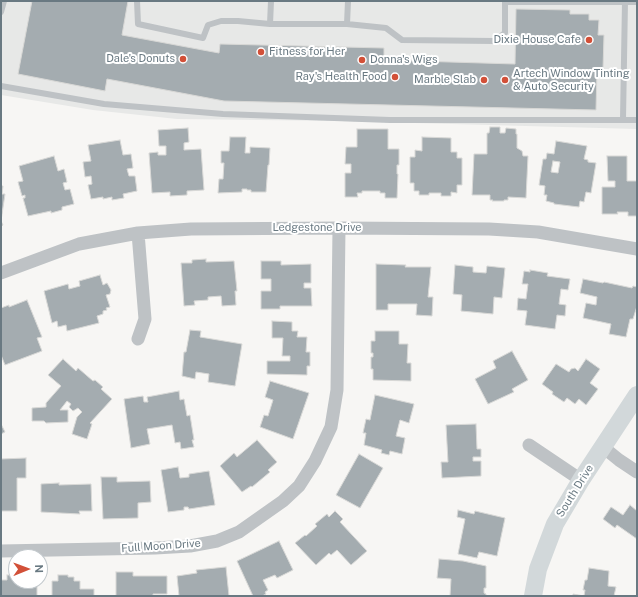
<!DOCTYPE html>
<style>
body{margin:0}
#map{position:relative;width:638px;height:597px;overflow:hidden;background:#f7f6f4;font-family:"Public Sans",sans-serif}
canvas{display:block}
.frame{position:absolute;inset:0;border:2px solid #697982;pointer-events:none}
.north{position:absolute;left:8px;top:549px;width:40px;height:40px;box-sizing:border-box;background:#fff;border:1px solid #c3c9cd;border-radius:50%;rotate:89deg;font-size:11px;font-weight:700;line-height:16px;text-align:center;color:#697982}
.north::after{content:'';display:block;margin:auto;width:14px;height:18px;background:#d25038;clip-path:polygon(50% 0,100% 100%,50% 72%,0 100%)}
</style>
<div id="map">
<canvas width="638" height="597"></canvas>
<div class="frame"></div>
<div class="north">N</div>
</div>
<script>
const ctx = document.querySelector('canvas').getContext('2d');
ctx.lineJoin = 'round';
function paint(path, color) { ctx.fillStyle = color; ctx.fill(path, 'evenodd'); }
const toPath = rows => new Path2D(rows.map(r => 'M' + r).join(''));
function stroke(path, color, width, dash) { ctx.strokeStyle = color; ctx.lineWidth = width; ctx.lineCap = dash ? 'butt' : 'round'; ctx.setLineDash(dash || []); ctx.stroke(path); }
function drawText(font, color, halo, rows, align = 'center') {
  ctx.font = font + ' "Public Sans",sans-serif'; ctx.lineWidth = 4; ctx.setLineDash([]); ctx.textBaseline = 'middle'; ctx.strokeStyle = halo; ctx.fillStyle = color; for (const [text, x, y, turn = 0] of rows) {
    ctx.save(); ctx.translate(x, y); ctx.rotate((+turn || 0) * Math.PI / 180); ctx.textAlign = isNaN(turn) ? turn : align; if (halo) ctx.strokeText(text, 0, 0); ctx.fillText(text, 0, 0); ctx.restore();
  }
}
const built = toPath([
 [1,1,637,1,637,129,341,121,177,119,93,110,1,95]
]);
const building = toPath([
 [32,1,128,1,122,35,219,53,220,44,384,48,384,60,515,64,516,9,570,10,570,14,589,14,589,20,599,20,598,35,604,35,603,69,597,69,596,110,224,101,107,79,105,91,18,74,32,1],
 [490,127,500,127,500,133,505,133,506,128,516,129,516,134,517,134,517,148,522,151,523,156,528,156,526,198,508,197,508,200,504,200,504,201,492,201,493,200,490,200,490,195,472,195,474,154,487,154,487,133,489,133,490,127],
 [188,128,189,142,184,143,184,150,201,149,204,190,187,191,187,195,170,196,170,192,152,193,149,153,158,152,158,155,166,155,166,146,159,146,158,130,188,128],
 [357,129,388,129,388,149,399,149,399,165,397,165,397,174,398,174,397,198,385,198,385,193,380,193,380,191,362,191,362,193,357,193,358,197,345,197,345,173,351,173,351,164,345,164,346,147,357,147,357,129],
 [230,137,246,137,245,153,250,153,250,147,270,148,269,165,268,165,266,192,251,192,251,190,247,190,247,189,242,189,242,192,218,193,219,179,223,179,224,163,221,163,221,151,229,151,230,137],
 [422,137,451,138,451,152,457,152,457,158,462,158,462,185,457,185,457,193,451,192,451,196,441,196,441,193,429,193,429,195,419,195,419,191,414,191,414,183,410,183,410,157,415,157,415,150,422,151,422,137],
 [120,140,123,155,131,154,133,168,127,169,129,176,135,176,137,191,123,194,124,198,112,200,112,197,103,199,103,197,91,199,88,185,92,184,91,176,85,177,83,162,91,161,88,145,120,140],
 [556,141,587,146,584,159,588,160,588,162,596,163,591,193,586,192,584,202,580,201,579,207,554,204,554,203,546,201,547,195,544,195,545,186,539,185,543,159,546,159,547,153,554,154,556,141],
 [553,161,560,162,558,173,551,172,553,161],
 [54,156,58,171,64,169,67,182,63,183,65,190,70,189,74,204,62,207,62,210,51,213,51,211,28,216,23,198,25,198,25,195,22,196,18,182,23,181,19,166,54,156],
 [607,156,627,156,627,181,637,181,637,216,628,216,628,212,617,212,618,214,602,214,602,187,615,187,615,181,608,181,607,156],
 [1,186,3,186,2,194,5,194,1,221,3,225,1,227,1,186],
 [206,259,206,262,234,261,237,291,235,291,236,305,222,306,221,296,208,297,208,300,194,301,195,305,184,306,181,263,192,263,192,260,206,259],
 [261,261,281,261,281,265,311,264,311,283,304,283,304,288,311,288,312,306,280,306,280,309,261,309,261,291,271,291,271,279,261,279,261,261],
 [376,264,406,265,405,267,431,267,428,297,433,297,432,316,416,315,417,304,388,304,388,310,376,310,376,264],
 [455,265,473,267,473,272,486,273,487,266,505,268,502,298,494,297,493,314,461,311,462,295,453,294,455,265],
 [530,270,548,273,547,276,570,279,568,290,561,289,559,304,566,305,565,316,557,315,555,329,525,325,527,311,517,310,518,298,526,299,528,284,522,284,524,271,530,272,530,270],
 [100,275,103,285,107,283,111,290,110,294,106,295,110,307,106,308,107,310,103,311,103,314,97,316,99,323,67,331,66,325,58,327,57,321,52,323,44,291,68,284,69,289,80,286,79,281,100,275],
 [583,279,603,283,604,282,632,288,633,286,637,287,637,306,633,319,630,319,626,337,609,334,611,324,583,318,586,303,596,305,597,297,580,293,583,279],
 [27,300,42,337,37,338,42,351,5,365,1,355,1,308,9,305,9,307,27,300],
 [272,321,292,322,292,331,298,331,297,337,307,337,306,352,310,352,310,366,307,366,307,375,267,374,267,361,290,361,290,356,282,356,283,338,272,338,272,321],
 [190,330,201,331,200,337,242,344,235,386,208,382,209,374,196,372,195,379,182,376,184,352,186,352,190,330],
 [375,331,399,331,399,344,408,344,407,363,411,363,411,381,373,380,373,369,371,369,371,357,373,357,373,353,371,353,371,341,375,341,375,331],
 [512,351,528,380,512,389,514,392,488,404,475,379,496,368,493,361,512,351],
 [63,359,76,371,78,368,93,381,95,380,103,387,101,389,112,399,90,423,92,424,87,439,72,434,77,417,82,412,78,408,73,411,69,407,71,404,67,401,60,410,68,410,68,422,46,423,44,421,32,421,32,408,46,407,46,403,61,386,48,375,63,359],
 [586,359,600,369,590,383,598,389,586,405,579,399,575,404,567,398,564,402,552,394,553,392,542,384,556,364,569,372,571,369,575,368,578,371,586,359],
 [270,381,309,393,293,439,260,427,264,415,268,416,273,400,265,397,270,381],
 [179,391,180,400,184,399,187,416,190,415,194,440,192,440,194,447,181,449,180,442,175,443,172,425,147,429,150,444,131,448,124,399,143,396,144,402,148,402,147,397,179,391],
 [375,395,414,404,409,423,400,420,396,436,405,438,402,454,390,451,389,455,381,453,382,450,364,445,366,433,363,433,366,419,370,420,375,395],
 [1,424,5,432,1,434,1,424],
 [476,424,477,449,481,449,481,457,473,457,473,461,481,461,481,476,442,478,441,462,448,462,446,425,476,424],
 [257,440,277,462,268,470,270,472,252,487,251,486,242,492,220,466,234,453,237,457,257,440],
 [359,454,383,468,360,508,336,495,359,454],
 [26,458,26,478,17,478,17,511,1,511,1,459,26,458],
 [178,467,180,478,189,477,189,474,209,471,215,505,189,509,188,507,184,507,184,510,168,512,161,470,178,467],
 [101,477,117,477,117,482,150,481,151,502,138,503,138,518,103,519,101,477],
 [59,483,59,485,91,484,92,511,79,511,80,514,41,512,41,484,59,483],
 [630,505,637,511,637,539,617,525,615,528,603,519,611,507,623,515,630,505],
 [458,510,474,514,475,511,505,518,497,556,479,552,477,558,458,554,465,519,457,517,458,510],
 [335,511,343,519,340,522,367,551,351,565,337,550,331,555,329,553,316,565,295,543,305,535,306,536,317,526,315,524,327,514,329,517,335,511],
 [279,541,293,570,277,578,275,575,263,580,268,590,265,592,266,594,262,596,253,596,237,561,279,541],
 [439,559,463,561,486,566,486,588,484,588,484,593,486,594,486,596,450,596,451,579,437,578,439,559],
 [226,567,229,596,179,596,177,576,197,573,196,570,226,567],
 [589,568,609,571,608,586,616,587,614,596,573,596,573,594,584,596,585,590,583,590,585,580,587,580,589,568],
 [116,572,133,572,133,576,167,576,167,594,153,594,153,596,116,596,116,572],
 [7,575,16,575,16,581,37,581,37,596,1,596,1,580,7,580,7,575],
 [58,575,68,575,68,577,74,577,74,581,80,581,80,589,94,589,94,596,52,596,52,581,58,581,58,575]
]);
const lane = toPath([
 [137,1,138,24,203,38,208,25,221,21,238,21,270,24,347,24,386,28,402,40,494,41,505,33,505,2,637,2],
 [1,12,4,1],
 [270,24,271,1],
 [347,24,348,1],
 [1,86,104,104,223,114,390,120,637,120],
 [623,119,625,1]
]);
const street = toPath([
 [1,273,79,244,138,233,191,229,339,228,489,229,538,232,637,249],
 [138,339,145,319,138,233],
 [529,445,581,480],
 [603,447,619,460,637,472],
 [1,551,155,548,190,546,217,541,239,532,283,501,299,486,315,461,331,427,337,390,339,228]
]);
const secondary = toPath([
 [533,596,538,569,555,524,581,480,637,395]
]);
const markers = [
 [589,40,4,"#d25038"],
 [261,52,4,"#d25038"],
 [183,59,4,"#d25038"],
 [362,60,4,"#d25038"],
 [395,77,4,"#d25038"],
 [484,80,4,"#d25038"],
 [505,80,4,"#d25038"]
];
const poiNames = [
 ["Dixie House Cafe",581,40],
 ["Fitness for Her",269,52,"left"],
 ["Dale's Donuts",175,59],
 ["Donna's Wigs",370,60,"left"],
 ["Artech Window Tinting",513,74,"left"],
 ["& Auto Security",513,87,"left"],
 ["Ray's Health Food",387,77],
 ["Marble Slab",476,80]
];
const streetNames = [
 ["Ledgestone Drive",317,228],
 ["South Drive",575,491,-58],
 ["Full Moon Drive",161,546,-4]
];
paint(built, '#e7e8e7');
paint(building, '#a4acb0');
stroke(building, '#d8d8d6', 1);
stroke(lane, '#bec2c5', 6);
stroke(street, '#bec2c5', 13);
stroke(secondary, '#d2d8da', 18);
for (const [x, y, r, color] of markers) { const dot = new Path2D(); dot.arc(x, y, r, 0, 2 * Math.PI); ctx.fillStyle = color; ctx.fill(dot); stroke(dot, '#fff', 1.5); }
drawText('11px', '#697982', '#fff', poiNames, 'right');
drawText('11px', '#697982', '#fff', streetNames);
</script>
